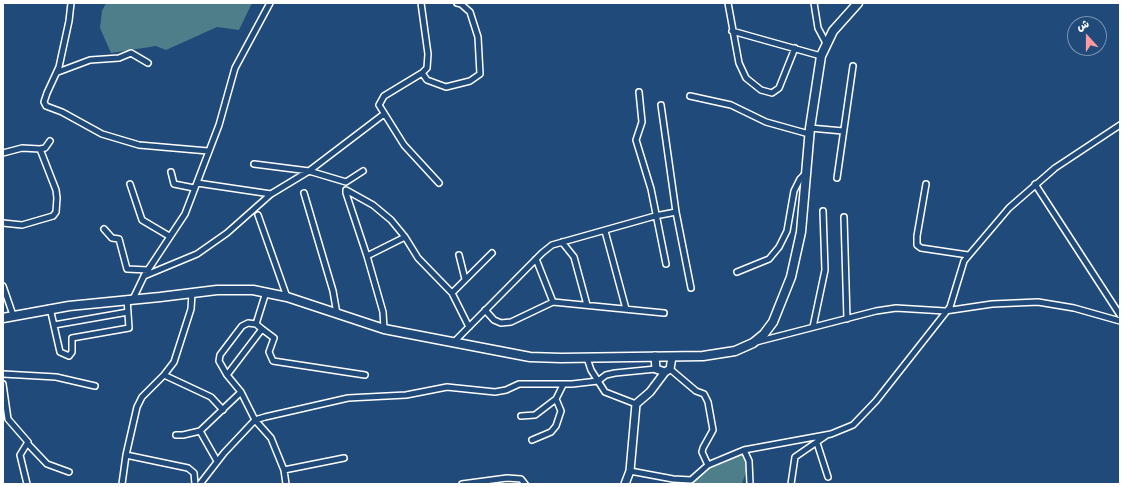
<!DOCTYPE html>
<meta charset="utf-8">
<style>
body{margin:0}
#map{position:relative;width:1123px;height:487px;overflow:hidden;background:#1f4a7a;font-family:"Balsamiq Sans","Playpen Sans Arabic",sans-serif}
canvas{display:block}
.frame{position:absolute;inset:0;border:4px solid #fff;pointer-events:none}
.north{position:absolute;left:1067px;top:16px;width:40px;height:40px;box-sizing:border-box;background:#1f4a7a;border:1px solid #7992af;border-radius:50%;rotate:339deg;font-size:11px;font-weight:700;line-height:16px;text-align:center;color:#fff}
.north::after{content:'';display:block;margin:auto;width:14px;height:18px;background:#ff9aa2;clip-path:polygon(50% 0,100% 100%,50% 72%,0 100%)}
</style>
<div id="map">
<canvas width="1123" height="487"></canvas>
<div class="frame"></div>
<div class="north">ش</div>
</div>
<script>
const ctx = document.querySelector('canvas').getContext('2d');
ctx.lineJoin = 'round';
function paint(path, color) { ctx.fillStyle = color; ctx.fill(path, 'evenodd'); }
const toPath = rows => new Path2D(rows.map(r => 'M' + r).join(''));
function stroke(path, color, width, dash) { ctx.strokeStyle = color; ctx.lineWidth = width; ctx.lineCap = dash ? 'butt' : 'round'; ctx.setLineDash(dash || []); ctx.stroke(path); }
const green = toPath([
 [106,3,252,3,239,30,217,27,166,50,156,46,111,53,100,28,102,11],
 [743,452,748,466,742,484,691,484,708,468]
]);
const street = toPath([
 [71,3,69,21,59,67,47,93,44,102,46,106,62,112,102,134,139,145,208,151],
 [421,3,428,54,427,68,422,73,384,96,379,105,404,145,439,183],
 [728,3,739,63,746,78,761,90,772,93,779,88,795,48],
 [814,3,818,28,826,43],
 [732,31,821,56],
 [58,72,90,60,119,58,131,53,148,63],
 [422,73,427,80,446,87,470,81,480,74,478,37,470,12,461,4,457,3],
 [639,92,642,122,636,140,651,189,666,264],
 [690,96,731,105,766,122,809,134],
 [661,105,676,212],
 [810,128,843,131],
 [40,149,45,148,50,141],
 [3,153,22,148,40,149,56,190,57,198,56,212,53,216,22,225,3,223],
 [254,164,309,171,346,182,363,171],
 [171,172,174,184,194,188],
 [837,178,853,66],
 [197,183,271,194],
 [130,184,142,220,169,236],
 [926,184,917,236,917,245,921,248,968,255],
 [1035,184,1120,315],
 [304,193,333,291,337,314],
 [258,215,287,297],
 [844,217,847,319],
 [104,229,112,238,119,239,127,269,148,270],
 [605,231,626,309],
 [562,242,574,257,587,305],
 [459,255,465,279],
 [367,256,405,237],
 [536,259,553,302],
 [737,272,769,259,779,247,787,231,794,191,800,179,806,173],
 [144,276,197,254,227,233,271,194,309,171,384,114],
 [3,286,13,315],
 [133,299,144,276,185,214,219,125,235,68,270,3],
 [50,308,60,352,69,356,72,352,72,338,129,328,127,299],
 [485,310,494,320,501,323,511,322,553,302,664,313],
 [256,324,248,323,242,326,220,355,219,361,227,375,241,392,255,420,271,438,284,470,286,484],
 [54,325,128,312],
 [469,327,452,293,492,253],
 [813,327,825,270,823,211],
 [262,329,274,338,269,352,273,361,365,375],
 [384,329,383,312,367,256,346,193,346,190,373,205,391,220,405,237,418,258,452,293],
 [756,342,876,311,896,308,945,311,992,304,1038,302,1074,308,1120,321],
 [453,343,542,253,552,245,655,216,676,212,691,288],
 [587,358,591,370,605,392,636,404],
 [670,369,696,391,704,394,708,402,713,430,703,448,702,452,708,465],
 [3,374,56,377,95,386],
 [164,375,211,397,223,410],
 [227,375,262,329,256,324,266,292],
 [3,384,8,419,28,442,20,455,27,484],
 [521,416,535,415,556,399,563,385],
 [200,431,217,461],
 [176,435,183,435,200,431,241,392],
 [532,440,551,432,556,426,561,411,556,399],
 [817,443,828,477],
 [28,444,47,464,69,472],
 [744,450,749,461,750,484],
 [126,455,188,468,194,473,195,484],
 [284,470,344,458],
 [630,471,673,479,691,480,708,465,744,450,831,434,853,425,876,401,950,307,964,261,1009,208,1055,168,1120,125],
 [122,484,126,455,137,407,142,397,164,375,174,362,191,309,192,293],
 [200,484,224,453,255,420,265,417,348,398,406,395,447,387,495,392,506,390,519,384,572,384,598,381,606,375,615,373,656,369],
 [462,484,507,478,521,479,525,484],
 [791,484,795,457,827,435]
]);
const secondary = toPath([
 [655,356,656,369,665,372],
 [625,484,630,471,636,404,650,392,665,372,670,369,672,357]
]);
const primary = toPath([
 [3,318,69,306,160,297,217,290,253,290,287,297,384,329,530,357,561,358,703,356,735,351,753,343,764,334,773,322,791,277,801,232,810,128,821,56,833,31,858,3]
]);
paint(green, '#4d7e89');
stroke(street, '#fff', 8);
stroke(secondary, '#fff', 10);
stroke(primary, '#fff', 11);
stroke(street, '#1f4a7a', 5);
stroke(secondary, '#1f4a7a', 7);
stroke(primary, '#1f4a7a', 8);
</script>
